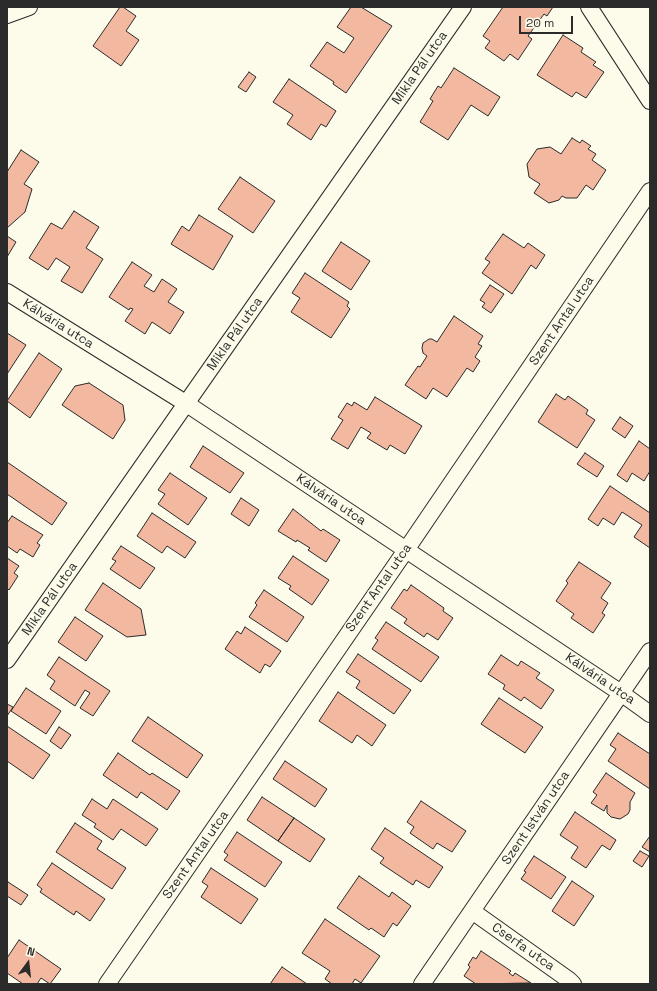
<!DOCTYPE html>
<meta charset="utf-8">
<style>
body{margin:0}
#map{position:relative;width:657px;height:991px;overflow:hidden;background:#fdfbea;font-family:"Space Grotesk",sans-serif}
canvas{display:block}
.frame{position:absolute;inset:0;border:8px solid #2b2b2b;pointer-events:none}
.north{position:absolute;left:8px;top:943px;width:40px;height:40px;-webkit-text-stroke:3px #fdfbea;paint-order:stroke;rotate:15deg;font-size:11px;font-weight:700;line-height:16px;text-align:center;color:#2b2b2b}
.north::after{content:'';display:block;margin:auto;width:14px;height:18px;background:#2b2b2b;clip-path:polygon(50% 0,100% 100%,50% 72%,0 100%)}
.scale{position:absolute;left:519px;top:16px;width:54px;height:18px;box-sizing:border-box;border:2px solid #2b2b2b;border-top:0;padding-left:5px;font-size:12px;line-height:14px;white-space:nowrap;color:#2b2b2b;-webkit-text-stroke:3px #fdfbea;paint-order:stroke}
</style>
<div id="map">
<canvas width="657" height="991"></canvas>
<div class="frame"></div>
<div class="north">N</div>
<div class="scale">20 m</div>
</div>
<script>
const ctx = document.querySelector('canvas').getContext('2d');
ctx.lineJoin = 'round';
function paint(path, color) { ctx.fillStyle = color; ctx.fill(path, 'evenodd'); }
const toPath = rows => new Path2D(rows.map(r => 'M' + r).join(''));
function stroke(path, color, width, dash) { ctx.strokeStyle = color; ctx.lineWidth = width; ctx.lineCap = dash ? 'butt' : 'round'; ctx.setLineDash(dash || []); ctx.stroke(path); }
function drawText(font, color, halo, rows, align = 'center') {
  ctx.font = font + ' "Space Grotesk",sans-serif'; ctx.lineWidth = 3; ctx.setLineDash([]); ctx.textBaseline = 'middle'; ctx.strokeStyle = halo; ctx.fillStyle = color; for (const [text, x, y, turn = 0] of rows) {
    ctx.save(); ctx.translate(x, y); ctx.rotate((+turn || 0) * Math.PI / 180); ctx.textAlign = isNaN(turn) ? turn : align; if (halo) ctx.strokeText(text, 0, 0); ctx.fillText(text, 0, 0); ctx.restore();
  }
}
const building = toPath([
 [120,7,123,7,136,16,126,31,139,40,121,66,93,46,120,7],
 [351,7,361,7,392,26,346,93,333,84,334,82,310,66,327,42,344,53,354,38,337,27,351,7],
 [503,7,553,7,547,16,544,14,528,36,532,39,518,60,510,54,504,61,485,48,490,41,483,36,503,7],
 [563,35,583,48,581,52,596,62,593,65,604,72,586,98,576,92,572,97,537,75,563,35],
 [454,68,500,97,488,116,471,105,448,140,420,122,433,101,430,99,438,86,441,88,454,68],
 [249,72,256,77,246,92,238,87,249,72],
 [289,79,336,111,326,127,321,124,311,140,287,124,293,115,273,102,289,79],
 [572,138,580,143,582,140,591,146,588,149,596,154,592,160,606,170,593,190,586,185,577,198,566,198,562,196,559,200,549,203,534,193,540,184,529,177,527,164,537,149,550,147,561,154,572,138],
 [21,150,39,162,24,184,32,189,25,212,7,228,7,172,21,150],
 [240,177,275,201,253,233,218,209,240,177],
 [74,211,99,227,86,248,103,259,82,293,61,281,70,267,56,258,48,270,29,258,51,223,62,229,74,211],
 [199,215,233,236,213,270,171,244,182,226,189,231,199,215],
 [503,234,524,248,528,243,545,255,536,269,531,265,512,294,482,273,490,262,485,259,503,234],
 [7,236,16,242,7,257,7,236],
 [341,242,370,261,351,290,322,271,341,242],
 [132,262,152,275,144,286,154,292,162,279,177,289,168,302,184,312,170,334,152,322,145,334,125,321,133,309,130,308,129,310,109,297,132,262],
 [305,273,349,302,347,306,350,309,331,338,291,312,300,298,292,293,305,273],
 [490,285,504,294,491,313,482,307,485,303,480,300,490,285],
 [454,316,483,336,478,344,482,346,475,357,480,361,473,372,467,368,447,397,433,388,426,399,405,385,418,366,420,367,427,356,423,353,422,348,423,343,429,339,432,339,437,342,454,316],
 [7,333,26,345,7,374,7,333],
 [39,353,62,369,30,418,7,401,39,353],
 [89,383,123,405,125,420,113,439,62,405,75,386,89,383],
 [556,394,565,400,568,396,588,410,586,414,595,420,577,448,538,422,556,394],
 [375,397,422,426,405,454,390,445,387,450,367,438,371,433,361,427,348,449,331,439,343,420,338,417,347,403,352,406,354,402,367,410,375,397],
 [620,417,633,426,625,438,612,429,620,417],
 [639,441,650,449,650,471,644,481,632,473,627,482,617,475,639,441],
 [203,446,244,473,230,493,190,467,203,446],
 [585,453,604,466,597,477,577,464,585,453],
 [7,462,67,503,52,525,7,494,7,462],
 [170,473,207,498,188,525,158,504,165,494,158,490,170,473],
 [610,486,650,513,650,548,634,537,642,525,622,512,614,525,603,518,598,526,588,519,610,486],
 [241,498,259,510,249,526,231,514,241,498],
 [293,509,321,531,323,529,340,540,326,562,308,550,310,548,297,540,296,542,278,531,293,509],
 [152,513,196,542,185,558,167,546,162,553,137,536,152,513],
 [12,516,43,535,37,543,40,545,33,557,20,549,17,553,7,546,7,523,12,516],
 [121,546,155,568,140,589,110,569,116,561,112,559,121,546],
 [293,556,329,580,312,605,289,589,291,586,278,578,293,556],
 [7,558,19,566,14,573,18,576,9,590,7,588,7,558],
 [579,562,611,583,601,598,608,603,602,613,605,615,593,633,571,618,574,614,556,601,568,583,566,581,579,562],
 [103,583,141,609,146,635,127,637,85,610,103,583],
 [411,585,444,608,443,611,453,618,438,640,427,633,424,637,404,623,407,619,391,608,404,589,407,591,411,585],
 [264,590,304,617,287,642,249,617,257,605,255,603,264,590],
 [75,617,103,636,86,661,58,642,75,617],
 [386,622,439,657,421,682,372,649,378,640,375,638,386,622],
 [245,627,281,651,270,667,265,664,260,673,225,649,237,631,241,634,245,627],
 [358,654,411,690,394,714,356,688,360,681,346,672,358,654],
 [501,655,518,666,521,661,540,673,536,678,554,690,541,709,524,697,521,701,503,689,505,685,488,674,501,655],
 [59,657,110,691,93,716,80,708,90,693,85,690,75,706,50,689,55,681,47,675,59,657],
 [26,688,61,711,46,734,11,711,26,688],
 [338,692,386,725,372,746,357,735,352,743,319,721,338,692],
 [499,698,543,727,525,753,481,724,499,698],
 [7,704,13,707,7,716,7,704],
 [148,717,203,755,187,778,132,741,148,717],
 [7,726,50,755,33,779,7,761,7,726],
 [59,727,71,735,61,749,50,741,59,727],
 [618,733,650,754,650,789,608,761,616,749,610,745,618,733],
 [118,753,150,775,152,773,180,791,167,810,141,792,137,798,103,775,118,753],
 [285,761,327,789,315,807,273,779,285,761],
 [606,773,635,793,630,802,630,810,628,814,620,819,611,817,607,813,607,805,604,811,591,803,597,795,593,792,606,773],
 [262,797,294,818,278,841,247,820,262,797],
 [92,799,107,809,113,799,158,829,146,846,121,829,113,840,94,827,96,824,82,815,92,799],
 [421,801,466,831,452,852,437,843,433,849,410,833,414,827,407,822,421,801],
 [575,812,616,840,610,850,602,845,586,868,571,858,578,847,560,835,575,812],
 [294,818,325,839,310,862,278,841,294,818],
 [75,823,102,841,97,849,126,868,112,889,56,852,75,823],
 [385,828,443,867,429,888,416,880,413,885,380,863,384,858,371,849,385,828],
 [237,832,282,862,265,887,224,860,228,855,224,852,237,832],
 [650,836,650,852,642,847,650,836],
 [640,851,649,856,642,867,633,861,640,851],
 [534,856,566,877,551,899,521,879,526,872,524,871,534,856],
 [52,863,105,899,90,921,76,911,74,915,40,892,42,889,37,885,52,863],
 [211,868,258,899,241,924,201,897,208,886,202,882,211,868],
 [359,876,389,897,392,892,411,906,397,926,393,923,384,937,371,928,369,930,337,908,359,876],
 [572,881,594,896,574,926,552,911,572,881],
 [8,882,28,895,21,905,7,896,7,884,8,882],
 [325,919,380,956,361,983,355,979,352,984,332,984,325,979,330,971,302,953,325,919],
 [19,940,61,969,50,984,41,978,37,984,23,984,7,973,7,958,19,940],
 [481,951,511,971,509,973,513,976,515,973,531,983,476,984,464,976,470,967,468,965,473,957,476,959,481,951],
 [282,967,307,984,270,984,282,967]
]);
const street = toPath([
 [589,7,650,101],
 [7,15,29,7],
 [7,292,187,404,621,693,650,714],
 [7,660,463,7],
 [472,911,569,980,573,984],
 [107,984,406,550,650,191],
 [422,984,650,651]
]);
const streetNames = [
 ["Mikla Pál utca",420,68,-55],
 ["Szent Antal utca",562,321,-56],
 ["Kálvária utca",58,324,32],
 ["Mikla Pál utca",235,334,-55],
 ["Kálvária utca",331,500,34],
 ["Szent Antal utca",379,588,-55],
 ["Mikla Pál utca",50,599,-55],
 ["Kálvária utca",600,679,34],
 ["Szent István utca",536,818,-56],
 ["Szent Antal utca",196,855,-55],
 ["Cserfa utca",523,947,35]
];
paint(building, '#f2b8a0');
stroke(building, '#2b2b2b', 1);
stroke(street, '#2b2b2b', 18);
stroke(street, '#fdfbea', 16);
drawText('13px', '#2b2b2b', '#fdfbea', streetNames);
</script>
